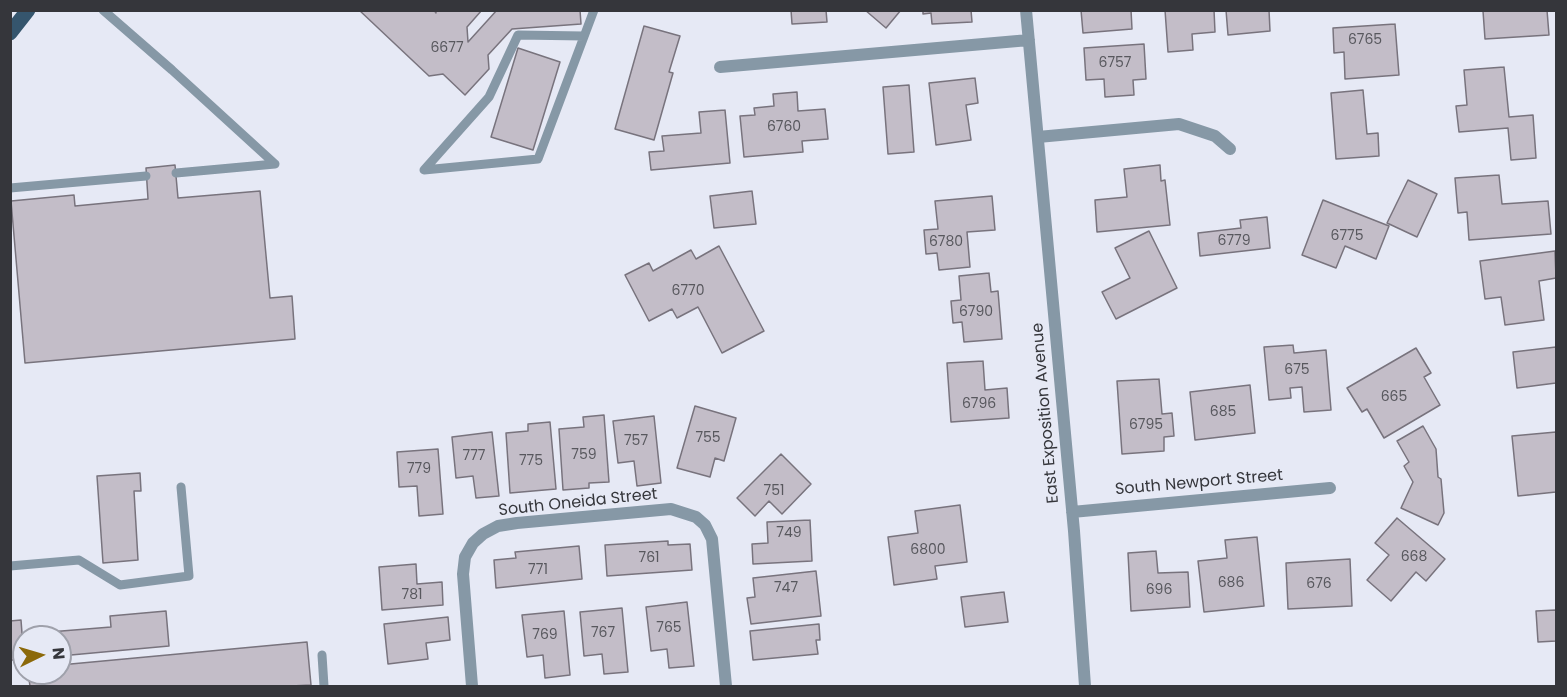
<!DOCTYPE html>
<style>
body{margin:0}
#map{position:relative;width:1567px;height:697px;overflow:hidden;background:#e6e9f5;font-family:Poppins,sans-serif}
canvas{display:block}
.frame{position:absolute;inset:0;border:12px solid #35363b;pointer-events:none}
.north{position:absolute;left:12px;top:625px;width:60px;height:60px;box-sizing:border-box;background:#e6e9f5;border:2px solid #9fa1ab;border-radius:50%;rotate:85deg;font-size:16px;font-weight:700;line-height:24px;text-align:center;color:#35363b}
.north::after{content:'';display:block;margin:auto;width:21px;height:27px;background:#8c690a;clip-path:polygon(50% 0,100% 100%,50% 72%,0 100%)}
</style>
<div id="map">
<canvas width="1567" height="697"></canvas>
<div class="frame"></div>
<div class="north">N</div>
</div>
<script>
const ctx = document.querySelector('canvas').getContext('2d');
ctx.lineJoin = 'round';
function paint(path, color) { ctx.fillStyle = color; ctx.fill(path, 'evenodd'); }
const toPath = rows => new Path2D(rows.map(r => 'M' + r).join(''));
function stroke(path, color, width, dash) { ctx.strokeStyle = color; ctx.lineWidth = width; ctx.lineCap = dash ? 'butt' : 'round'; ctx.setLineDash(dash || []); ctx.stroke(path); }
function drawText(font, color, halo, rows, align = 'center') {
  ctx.font = font + ' Poppins,sans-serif'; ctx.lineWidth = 4.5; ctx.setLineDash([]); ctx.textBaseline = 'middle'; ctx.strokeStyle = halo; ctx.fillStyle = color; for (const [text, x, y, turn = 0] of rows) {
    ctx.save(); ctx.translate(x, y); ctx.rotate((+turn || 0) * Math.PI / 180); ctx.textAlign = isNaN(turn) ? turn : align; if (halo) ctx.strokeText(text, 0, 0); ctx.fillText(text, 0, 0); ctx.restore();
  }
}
const building = toPath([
 [359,10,434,10,436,13,436,10,482,10,467,27,468,42,497,10,580,10,581,24,512,29,488,55,489,69,465,95,443,74,429,76,359,10],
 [791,10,826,10,827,22,792,24,791,10],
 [865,10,901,10,886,28,865,10],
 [923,10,971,10,972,22,932,24,931,13,923,14,923,10],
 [1081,10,1131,10,1132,29,1083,33,1081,10],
 [1165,10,1214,10,1215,32,1192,34,1193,50,1168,52,1165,10],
 [1226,10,1269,10,1270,31,1228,35,1226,10],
 [1474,10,1547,10,1549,35,1485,39,1483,11,1474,10],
 [1395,24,1399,75,1345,79,1344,52,1334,53,1333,28,1395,24],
 [644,26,680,36,669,72,673,73,654,140,615,129,644,26],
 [1144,44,1146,79,1133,80,1134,95,1105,97,1104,79,1086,80,1084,48,1144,44],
 [518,48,560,62,533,150,491,137,518,48],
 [1504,67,1509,117,1533,115,1536,158,1511,160,1508,128,1459,132,1456,106,1467,105,1464,70,1504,67],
 [975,78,978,103,966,105,971,140,936,145,929,83,975,78],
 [909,85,914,152,888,154,883,87,909,85],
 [1363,90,1367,134,1378,133,1379,156,1336,159,1331,93,1363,90],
 [797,92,798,111,825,109,828,139,802,141,803,152,744,157,740,116,755,115,754,108,774,106,773,94,797,92],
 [725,110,730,163,651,170,649,152,664,151,662,136,701,133,699,112,725,110],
 [175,165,178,198,260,191,270,298,292,296,295,339,25,363,11,201,74,195,75,206,148,199,146,168,175,165],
 [1160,165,1161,181,1165,180,1170,225,1097,232,1095,200,1127,197,1124,169,1160,165],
 [1499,175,1502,204,1548,201,1551,234,1469,240,1467,212,1458,213,1455,178,1499,175],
 [1408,180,1437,194,1417,237,1387,223,1408,180],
 [752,191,756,224,714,228,710,196,752,191],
 [992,196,995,230,967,232,970,267,939,270,937,253,926,254,924,230,938,229,935,201,992,196],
 [1323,200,1389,226,1376,259,1345,246,1336,268,1302,255,1323,200],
 [1267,217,1270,248,1200,256,1198,233,1241,228,1240,220,1267,217],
 [1149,231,1177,288,1116,319,1102,292,1130,278,1115,248,1149,231],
 [719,246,764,331,722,353,698,307,677,318,672,309,649,321,625,275,649,263,653,271,691,250,696,259,719,246],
 [1555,251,1556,278,1539,281,1544,320,1505,325,1501,297,1485,299,1480,261,1555,251],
 [989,273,991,292,998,291,1002,339,964,342,962,322,953,323,951,301,961,300,959,276,989,273],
 [1293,345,1294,353,1326,350,1331,410,1304,412,1302,387,1290,388,1291,398,1269,400,1264,347,1293,345],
 [1556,347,1556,383,1517,388,1513,352,1556,347],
 [1416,348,1431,373,1424,377,1440,405,1384,438,1367,409,1362,412,1347,388,1416,348],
 [983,361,985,390,1007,388,1009,418,951,422,947,363,983,361],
 [1159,379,1162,414,1172,413,1174,436,1164,437,1164,451,1122,454,1117,381,1159,379],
 [1250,385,1255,433,1195,440,1190,392,1250,385],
 [695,406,736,418,724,461,715,458,710,477,677,468,695,406],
 [604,415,609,482,589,483,589,488,563,490,559,429,584,427,583,417,604,415],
 [654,416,661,483,637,486,634,461,618,463,613,421,654,416],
 [550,422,556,489,510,493,506,433,528,431,528,424,550,422],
 [1423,426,1436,449,1438,477,1441,479,1444,513,1438,525,1401,508,1413,482,1404,466,1409,462,1397,441,1423,426],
 [492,432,499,496,476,498,473,476,456,478,452,437,492,432],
 [1556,432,1556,492,1518,496,1512,436,1556,432],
 [438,449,443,514,419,516,417,486,399,487,397,452,438,449],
 [781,454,811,484,782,514,769,501,755,516,737,498,781,454],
 [140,473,141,491,134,491,138,560,103,563,97,476,140,473],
 [960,505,967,562,935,566,937,579,894,585,888,537,918,533,915,511,960,505],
 [1397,518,1445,559,1426,581,1416,572,1391,601,1367,580,1389,555,1375,543,1397,518],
 [810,520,812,561,753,564,752,544,768,543,767,522,810,520],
 [1257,537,1264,606,1204,612,1198,561,1227,558,1225,540,1257,537],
 [668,541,668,545,690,544,692,570,607,576,605,545,668,541],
 [579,546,582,579,496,588,494,560,516,558,515,552,579,546],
 [1156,551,1158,573,1188,572,1190,607,1131,611,1128,553,1156,551],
 [1350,559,1352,606,1288,609,1286,563,1350,559],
 [416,564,417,584,442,582,443,605,382,610,379,567,416,564],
 [816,571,821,616,751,624,747,598,755,597,753,578,816,571],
 [1004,592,1008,622,965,627,961,597,1004,592],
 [687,602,694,666,669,668,667,649,651,651,646,607,687,602],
 [622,608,628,672,604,674,602,654,584,656,580,612,622,608],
 [1556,610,1556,641,1538,642,1536,611,1556,610],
 [166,611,169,646,60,656,60,637,37,637,37,633,111,627,110,616,166,611],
 [564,611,570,675,545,678,543,655,527,657,522,615,564,611],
 [448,617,450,640,426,643,428,659,388,664,384,624,448,617],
 [21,620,24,660,10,660,10,621,21,620],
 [819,624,820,640,816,640,818,654,753,660,750,631,819,624],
 [307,642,311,685,291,686,30,686,28,673,60,673,60,665,307,642]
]);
const service = toPath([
 [103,10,172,70,275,164],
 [584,36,518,35,489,97,424,170,538,159,594,10],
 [176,173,275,164],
 [10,188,146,176],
 [10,566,79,560,120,585,189,576,181,487],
 [322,655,324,686]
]);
const minor = toPath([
 [1026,10,1074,531,1085,686],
 [720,67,1029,40],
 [1038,137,1179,124,1215,136,1230,149],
 [1072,512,1330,488],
 [472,686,463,574,465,557,473,543,483,534,498,526,517,523,671,509,696,517,705,525,712,539,726,686]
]);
const primary = toPath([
 [10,33,28,10]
]);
const numberNames = [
 ["6765",1365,40],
 ["6677",447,48],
 ["6757",1115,63],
 ["6760",784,127],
 ["6775",1347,236],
 ["6779",1234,241],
 ["6780",946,242],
 ["6770",688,291],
 ["6790",976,312],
 ["675",1297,370],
 ["665",1394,397],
 ["6796",979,404],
 ["685",1223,412],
 ["6795",1146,425],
 ["755",708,438],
 ["757",636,441],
 ["759",584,455],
 ["777",474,456],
 ["775",531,461],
 ["779",419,469],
 ["751",774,491],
 ["749",789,533],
 ["6800",928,550],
 ["668",1414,557],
 ["761",649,558],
 ["771",538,570],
 ["686",1231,583],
 ["676",1319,584],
 ["747",786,588],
 ["696",1159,590],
 ["781",412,595],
 ["765",669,628],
 ["767",603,633],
 ["769",545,635]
];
const streetNames = [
 ["East Exposition Avenue",1046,413,-95],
 ["South Newport Street",1199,483,-5],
 ["South Oneida Street",578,503,-6]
];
paint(building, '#c3bdc8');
stroke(building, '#78737d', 1.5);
stroke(service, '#8698a6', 9);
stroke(minor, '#8698a6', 12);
stroke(primary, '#35556d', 15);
drawText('14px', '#58585e', null, numberNames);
drawText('16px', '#35363b', '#e6e9f5', streetNames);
</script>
